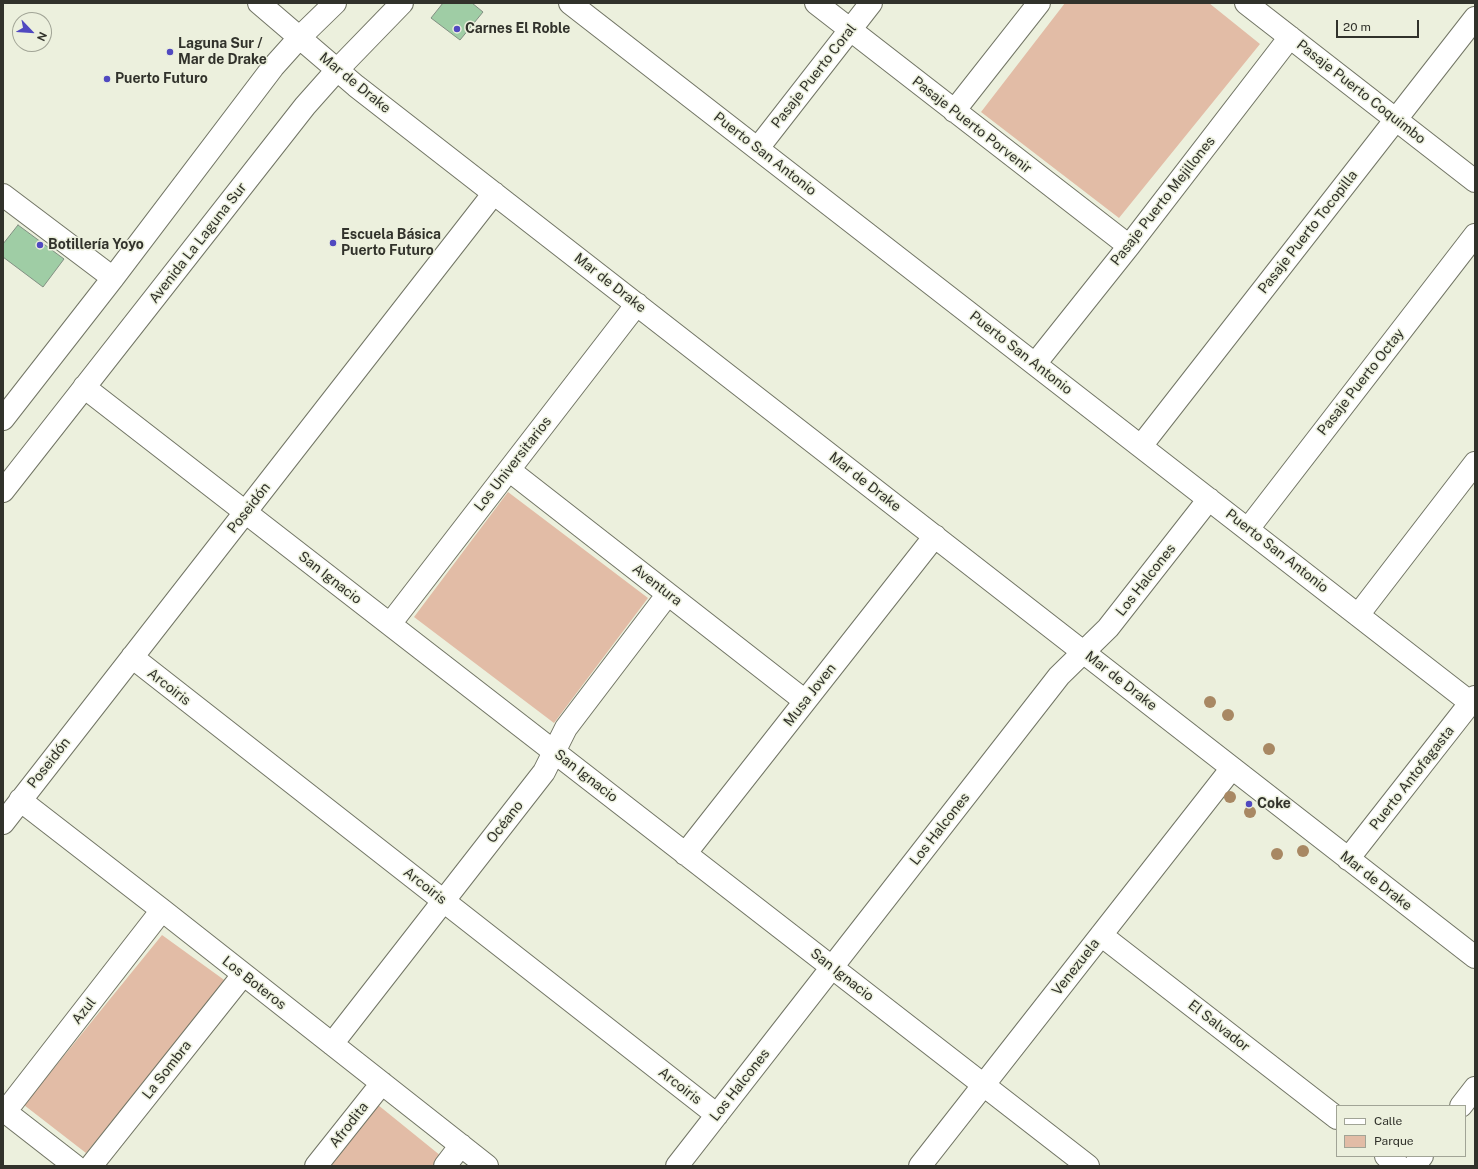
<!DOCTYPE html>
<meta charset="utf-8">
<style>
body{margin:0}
#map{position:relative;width:1478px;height:1169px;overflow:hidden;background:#ecf0dd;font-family:"Public Sans",sans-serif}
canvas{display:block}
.frame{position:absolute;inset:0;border:4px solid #31322b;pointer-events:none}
.legend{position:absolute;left:1336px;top:1105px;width:130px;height:52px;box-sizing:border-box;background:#ecf0dd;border:1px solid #a1a496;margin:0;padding:5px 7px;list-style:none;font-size:12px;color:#31322b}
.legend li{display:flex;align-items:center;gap:8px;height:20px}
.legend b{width:20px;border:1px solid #a1a496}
.north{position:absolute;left:12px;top:12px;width:40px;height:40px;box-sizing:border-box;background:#ecf0dd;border:1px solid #a1a496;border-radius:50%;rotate:115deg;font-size:11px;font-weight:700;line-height:16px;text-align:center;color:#31322b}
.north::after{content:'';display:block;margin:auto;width:14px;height:18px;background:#5049c0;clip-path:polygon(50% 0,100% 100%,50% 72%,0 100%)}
.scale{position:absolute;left:1336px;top:20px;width:83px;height:18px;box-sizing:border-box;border:2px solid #31322b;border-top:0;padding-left:5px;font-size:12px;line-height:14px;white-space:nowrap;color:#31322b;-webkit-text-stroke:3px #ecf0dd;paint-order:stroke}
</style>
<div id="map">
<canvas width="1478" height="1169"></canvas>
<div class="frame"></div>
<ul class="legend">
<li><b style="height:5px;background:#fff"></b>Calle</li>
<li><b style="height:11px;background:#e2bca6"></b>Parque</li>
</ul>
<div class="north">N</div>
<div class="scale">20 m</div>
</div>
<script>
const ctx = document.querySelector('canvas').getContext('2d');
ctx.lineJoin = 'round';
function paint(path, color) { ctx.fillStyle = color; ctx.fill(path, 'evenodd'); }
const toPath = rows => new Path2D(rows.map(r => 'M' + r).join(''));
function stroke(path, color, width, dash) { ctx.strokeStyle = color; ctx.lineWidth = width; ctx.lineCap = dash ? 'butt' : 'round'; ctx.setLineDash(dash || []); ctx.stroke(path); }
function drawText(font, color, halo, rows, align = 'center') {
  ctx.font = font + ' "Public Sans",sans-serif'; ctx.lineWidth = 3; ctx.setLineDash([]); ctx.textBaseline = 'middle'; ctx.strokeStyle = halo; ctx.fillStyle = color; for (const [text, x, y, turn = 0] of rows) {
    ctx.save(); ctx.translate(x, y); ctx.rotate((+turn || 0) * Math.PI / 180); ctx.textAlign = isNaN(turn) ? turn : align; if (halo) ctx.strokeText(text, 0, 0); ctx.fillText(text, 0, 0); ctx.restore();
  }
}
const green = toPath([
 [1065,3,1209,3,1260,44,1119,218,981,112],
 [508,492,648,598,554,723,414,617],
 [162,935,227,982,86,1153,24,1105],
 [362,1092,441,1156,432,1166,306,1166]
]);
const building = toPath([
 [443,3,472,3,483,12,460,40,431,18,443,3],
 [18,225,64,259,43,287,3,257,3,244,18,225]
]);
const minor = toPath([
 [259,3,356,86,1475,957],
 [570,3,1471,703],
 [816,3,1129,246],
 [1246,3,1475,181],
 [954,111,1039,3],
 [758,148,871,3],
 [3,195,113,278],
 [1035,364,1129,246,1290,37],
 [84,387,1088,1166],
 [3,419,113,278,273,67,299,38,335,3],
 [1141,446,1475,18],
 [509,470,805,701],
 [3,491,305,106,337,70,402,3],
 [1248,529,1475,235],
 [1358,615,1475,463],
 [390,624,637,304],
 [132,657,717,1115],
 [20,800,162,910,487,1166],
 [3,823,494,193],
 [685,854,935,536],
 [1348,859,1475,697],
 [1101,935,1337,1118],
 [332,1044,544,772,566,728,668,594],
 [1461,1106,1475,1088],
 [3,1110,75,1166],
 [5,1112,162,910],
 [1386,1156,1399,1166],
 [91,1166,243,975],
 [316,1166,382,1083],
 [445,1166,461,1145],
 [677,1166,1059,676,1108,628,1209,499],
 [920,1166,1232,768],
 [1414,1166,1422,1156]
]);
const trees = [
 [1210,702],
 [1228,715],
 [1269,749],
 [1230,797],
 [1250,812],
 [1303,851],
 [1277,854]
];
const markers = [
 [457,29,4,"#5049c0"],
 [170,52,4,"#5049c0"],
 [107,79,4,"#5049c0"],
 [333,243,4,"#5049c0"],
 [40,245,4,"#5049c0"],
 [1249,804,4,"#5049c0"]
];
const poiNames = [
 ["Carnes El Roble",465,29],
 ["Laguna Sur /",178,44],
 ["Mar de Drake",178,60],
 ["Puerto Futuro",115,79],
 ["Escuela Básica",341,235],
 ["Puerto Futuro",341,251],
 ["Botillería Yoyo",48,245],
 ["Coke",1257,804]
];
const streetNames = [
 ["Pasaje Puerto Coral",814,76,-52],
 ["Mar de Drake",355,83,39],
 ["Pasaje Puerto Coquimbo",1361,92,38],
 ["Pasaje Puerto Porvenir",972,125,38],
 ["Puerto San Antonio",765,154,38],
 ["Pasaje Puerto Mejillones",1163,201,-52],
 ["Pasaje Puerto Tocopilla",1308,232,-52],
 ["Avenida La Laguna Sur",198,243,-52],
 ["Mar de Drake",610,283,38],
 ["Puerto San Antonio",1021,353,38],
 ["Pasaje Puerto Octay",1361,382,-52],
 ["Los Universitarios",513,464,-52],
 ["Mar de Drake",865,482,38],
 ["Poseidón",249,508,-52],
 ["Puerto San Antonio",1277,551,38],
 ["San Ignacio",330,578,38],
 ["Los Halcones",1146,580,-52],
 ["Aventura",657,585,38],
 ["Mar de Drake",1121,681,38],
 ["Arcoiris",169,687,38],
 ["Musa Joven",810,695,-52],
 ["Poseidón",49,763,-52],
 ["San Ignacio",586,776,38],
 ["Puerto Antofagasta",1412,778,-52],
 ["Océano",505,822,-52],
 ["Los Halcones",940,829,-52],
 ["Mar de Drake",1376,881,38],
 ["Arcoiris",425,886,38],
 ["Venezuela",1076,967,-52],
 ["San Ignacio",842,975,38],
 ["Los Boteros",254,983,38],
 ["Azul",84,1011,-52],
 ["El Salvador",1219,1026,38],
 ["La Sombra",167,1070,-52],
 ["Los Halcones",740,1085,-52],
 ["Arcoiris",680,1086,38],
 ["Afrodita",349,1125,-52]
];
paint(green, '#e2bca6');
paint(building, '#9fcda5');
stroke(building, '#818f82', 1);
stroke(minor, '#727565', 24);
stroke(minor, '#fff', 22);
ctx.fillStyle = '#a88863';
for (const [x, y] of trees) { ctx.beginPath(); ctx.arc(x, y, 6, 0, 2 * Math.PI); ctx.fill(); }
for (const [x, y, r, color] of markers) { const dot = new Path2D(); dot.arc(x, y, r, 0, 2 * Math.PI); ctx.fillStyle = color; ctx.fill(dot); stroke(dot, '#ecf0dd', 1.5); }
drawText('bold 14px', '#31322b', '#ecf0dd', poiNames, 'left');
drawText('14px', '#31322b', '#ecf0dd', streetNames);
</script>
